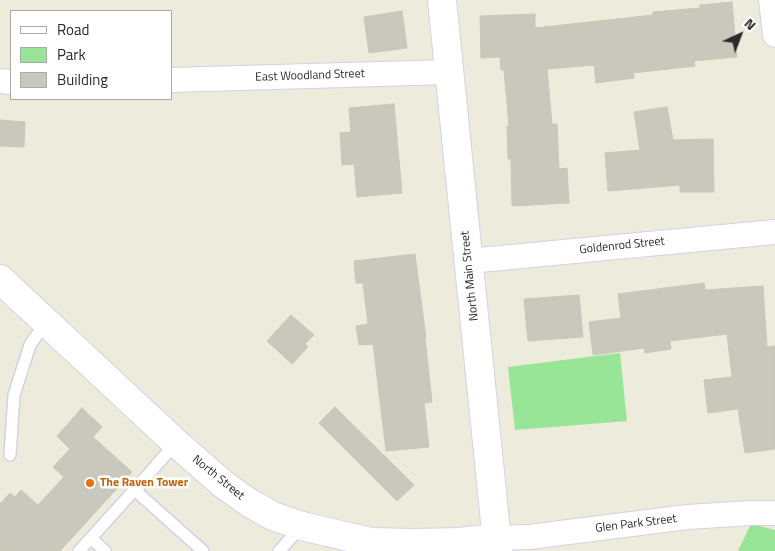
<!DOCTYPE html>
<style>
body{margin:0}
#map{position:relative;width:775px;height:551px;overflow:hidden;background:#edebdc;font-family:"Titillium Web",sans-serif}
canvas{display:block}
.legend{position:absolute;left:10px;top:10px;width:162px;height:90px;box-sizing:border-box;background:#fff;border:1px solid #aaa;margin:0;padding:6px 9px;list-style:none;font-size:15px;color:#2b2b2b}
.legend li{display:flex;align-items:center;gap:10px;height:25px}
.legend b{width:25px;border:1px solid #aaa}
.north{position:absolute;left:715px;top:10px;width:50px;height:50px;-webkit-text-stroke:4px #fff;paint-order:stroke;rotate:43deg;font-size:14px;font-weight:700;line-height:20px;text-align:center;color:#2b2b2b}
.north::after{content:'';display:block;margin:auto;width:18px;height:22px;background:#2b2b2b;clip-path:polygon(50% 0,100% 100%,50% 72%,0 100%)}
</style>
<div id="map">
<canvas width="775" height="551"></canvas>
<ul class="legend">
<li><b style="height:6px;background:#fff"></b>Road</li>
<li><b style="height:14px;background:#98e597"></b>Park</li>
<li><b style="height:14px;background:#c8c8bc"></b>Building</li>
</ul>
<div class="north">N</div>
</div>
<script>
const ctx = document.querySelector('canvas').getContext('2d');
ctx.lineJoin = 'round';
function paint(path, color) { ctx.fillStyle = color; ctx.fill(path, 'evenodd'); }
const toPath = rows => new Path2D(rows.map(r => 'M' + r).join(''));
function stroke(path, color, width, dash) { ctx.strokeStyle = color; ctx.lineWidth = width; ctx.lineCap = dash ? 'butt' : 'round'; ctx.setLineDash(dash || []); ctx.stroke(path); }
function drawText(font, color, halo, rows, align = 'center') {
  ctx.font = font + ' "Titillium Web",sans-serif'; ctx.lineWidth = 5; ctx.setLineDash([]); ctx.textBaseline = 'middle'; ctx.strokeStyle = halo; ctx.fillStyle = color; for (const [text, x, y, turn = 0] of rows) {
    ctx.save(); ctx.translate(x, y); ctx.rotate((+turn || 0) * Math.PI / 180); ctx.textAlign = isNaN(turn) ? turn : align; if (halo) ctx.strokeText(text, 0, 0); ctx.fillText(text, 0, 0); ctx.restore();
  }
}
const green = toPath([
 [620,353,627,421,515,430,508,367],
 [751,524,775,530,775,551,738,551]
]);
const building = toPath([
 [732,2,737,57,694,61,695,66,633,73,634,78,596,83,594,65,547,69,552,124,557,124,559,169,567,168,569,203,512,206,511,159,508,159,507,126,509,126,504,70,501,70,500,57,481,58,480,16,535,14,535,28,653,15,653,12,700,8,700,5,732,2],
 [402,11,407,48,369,53,364,17,402,11],
 [394,104,402,193,357,197,354,164,342,165,340,133,351,132,349,108,394,104],
 [667,107,673,140,713,139,714,192,680,192,680,185,608,191,605,153,640,150,634,112,667,107],
 [0,120,25,122,24,147,0,146,0,120],
 [415,254,426,338,425,338,432,402,424,403,429,447,386,451,373,344,359,345,356,326,368,324,363,283,356,283,354,261,415,254],
 [704,283,705,290,763,286,767,347,775,346,775,449,745,453,738,409,708,413,704,380,732,377,727,334,670,341,671,349,645,353,644,348,593,355,589,322,621,318,618,294,704,283],
 [579,295,583,337,528,341,524,299,579,295],
 [291,315,314,335,305,344,308,347,292,364,267,341,291,315],
 [335,407,414,485,397,501,319,423,335,407],
 [82,408,102,427,93,437,132,472,60,551,0,551,0,504,10,493,15,497,21,490,38,505,64,477,53,467,70,449,57,436,82,408]
]);
const lane = toPath([
 [176,443,138,486,138,493,203,551],
 [10,455,14,395,30,345,46,322],
 [79,551,91,538],
 [105,551,91,538,138,486],
 [279,551,302,526]
]);
const street = toPath([
 [771,0,775,35],
 [171,80,449,72],
 [0,81,11,82],
 [469,261,775,232],
 [497,538,529,537,687,517,751,513,775,513]
]);
const secondary = toPath([
 [442,0,498,551],
 [0,279,176,443,223,484,248,502,273,516,302,526,370,542,414,543,458,542,497,538]
]);
const markers = [
 [90,483,5,"#e8710a"]
];
const streetNames = [
 ["East Woodland Street",310,76,-2],
 ["Goldenrod Street",622,246,-6],
 ["North Main Street",470,276,-96],
 ["North Street",218,478,39],
 ["Glen Park Street",636,524,-7]
];
const foodNames = [
 ["The Raven Tower",100,483]
];
paint(green, '#98e597');
paint(building, '#c8c8bc');
stroke(building, '#c8c8b6', 1);
stroke(lane, '#d4d1e4', 14);
stroke(street, '#d4d1e4', 26);
stroke(secondary, '#d4d1e4', 30);
stroke(lane, '#fff', 11);
stroke(street, '#fff', 24);
stroke(secondary, '#fff', 28);
for (const [x, y, r, color] of markers) { const dot = new Path2D(); dot.arc(x, y, r, 0, 2 * Math.PI); ctx.fillStyle = color; ctx.fill(dot); stroke(dot, '#fff', 2); }
drawText('12px', '#2b2b2b', '#fff', streetNames);
drawText('bold 12px', '#c56008', '#fff', foodNames, 'left');
</script>
